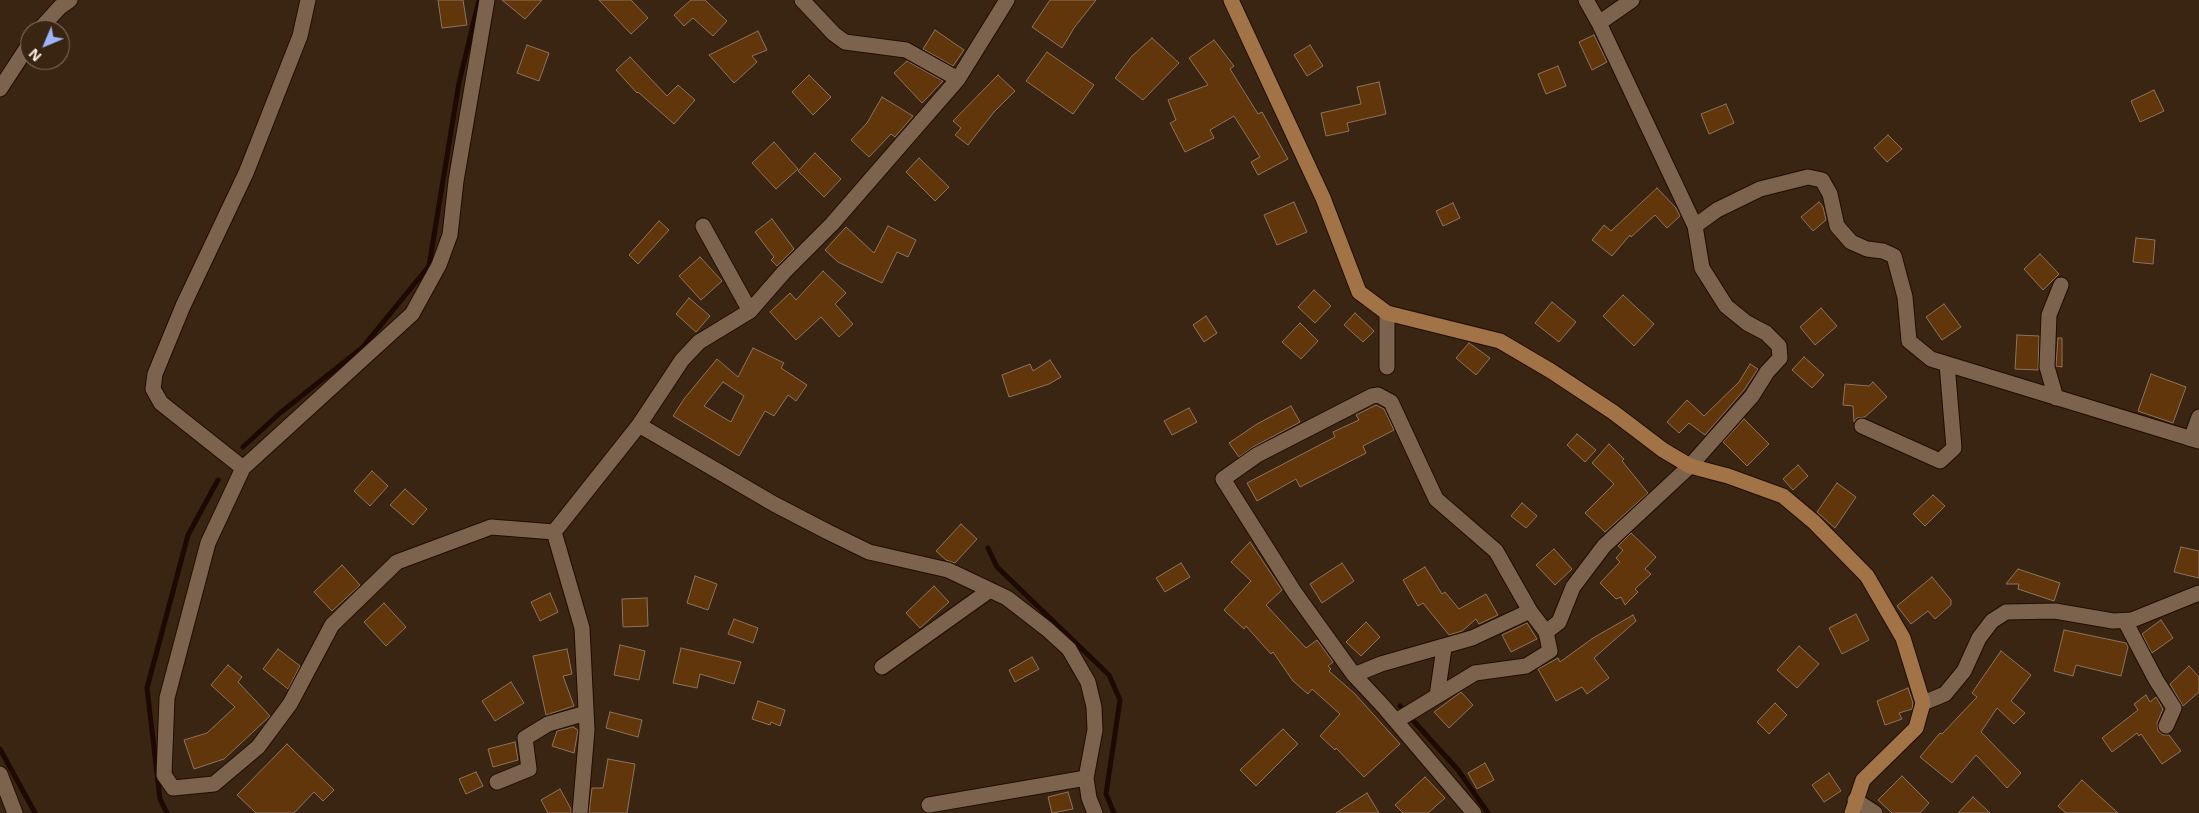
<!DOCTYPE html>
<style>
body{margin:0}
#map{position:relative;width:2199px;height:813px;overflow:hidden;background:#3a2512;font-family:"Noto Sans",sans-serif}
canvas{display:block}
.north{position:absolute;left:20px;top:20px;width:50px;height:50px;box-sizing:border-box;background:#3a2512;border:1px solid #887565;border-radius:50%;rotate:225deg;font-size:14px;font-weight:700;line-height:20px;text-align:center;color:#fceee2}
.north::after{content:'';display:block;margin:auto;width:18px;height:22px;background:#9eb4fd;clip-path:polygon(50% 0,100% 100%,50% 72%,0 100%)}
</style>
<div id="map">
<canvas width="2199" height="813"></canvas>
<div class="north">N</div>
</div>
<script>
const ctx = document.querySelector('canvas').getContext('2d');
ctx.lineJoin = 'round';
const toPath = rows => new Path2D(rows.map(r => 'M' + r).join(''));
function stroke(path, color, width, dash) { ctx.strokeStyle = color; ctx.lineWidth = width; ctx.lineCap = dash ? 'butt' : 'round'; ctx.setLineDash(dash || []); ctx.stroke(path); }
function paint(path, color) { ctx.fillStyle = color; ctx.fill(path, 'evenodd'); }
const stream = toPath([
 [243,447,280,413,362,348,429,266,459,83,479,0],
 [988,548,997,567,1109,675,1120,700,1106,794,1114,813],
 [1400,706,1458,770,1488,813],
 [0,749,35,813],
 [167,813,160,799,147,688,188,535,218,480]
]);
const building = toPath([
 [438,0,463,0,467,25,442,28,438,0],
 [502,0,542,0,525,19,502,0],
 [599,0,631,0,648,18,631,34,599,0],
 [691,0,705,0,727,21,713,36,693,18,684,26,674,15,691,0],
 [1050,0,1096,0,1074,28,1062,48,1032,27,1050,0],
 [935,30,964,50,953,66,923,49,935,30],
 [758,31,767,50,752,56,757,62,734,83,709,55,758,31],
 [1594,35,1607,62,1592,70,1579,42,1594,35],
 [1152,38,1179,63,1143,100,1115,78,1132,56,1152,38],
 [1214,40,1234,66,1230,69,1258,114,1262,112,1288,159,1258,175,1251,162,1260,157,1234,116,1210,130,1214,138,1185,152,1170,123,1176,120,1168,100,1208,85,1189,58,1214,40],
 [527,45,549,53,539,81,517,73,527,45],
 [1310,45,1323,66,1307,76,1294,55,1310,45],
 [1047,52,1094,85,1073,114,1026,81,1047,52],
 [630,57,667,96,678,85,695,100,674,124,638,92,637,93,616,70,630,57],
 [907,61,943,81,922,103,894,73,907,61],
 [1558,66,1566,86,1546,94,1538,74,1558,66],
 [809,75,831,97,813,115,792,92,809,75],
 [998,75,1015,91,994,112,968,145,955,135,961,128,953,121,998,75],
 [1379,82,1386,114,1347,123,1349,131,1326,136,1321,113,1361,104,1357,87,1379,82],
 [2154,90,2164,111,2140,122,2131,101,2154,90],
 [882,97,913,116,895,137,891,134,869,157,851,140,867,123,882,97],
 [1726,104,1734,123,1709,134,1701,114,1726,104],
 [1888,135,1902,149,1887,162,1874,148,1888,135],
 [774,142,798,169,776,189,752,163,774,142],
 [815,153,841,179,824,197,798,171,815,153],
 [919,158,949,187,935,201,906,172,919,158],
 [1657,188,1676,208,1680,216,1667,228,1655,215,1631,237,1630,235,1612,256,1592,240,1604,225,1611,231,1657,188],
 [1294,202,1307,232,1277,245,1264,215,1294,202],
 [1819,202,1823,207,1826,220,1813,231,1801,217,1819,202],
 [1453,203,1460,218,1443,226,1436,211,1453,203],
 [772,219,794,249,777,266,771,260,774,257,755,232,772,219],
 [659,221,669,230,638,264,629,255,659,221],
 [888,226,916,240,908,257,897,252,882,283,838,262,825,250,846,227,874,253,888,226],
 [2136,238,2155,240,2153,264,2133,262,2136,238],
 [2040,254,2059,274,2043,290,2024,269,2040,254],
 [700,257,722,281,701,300,679,276,700,257],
 [823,271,846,293,835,304,853,324,839,337,821,317,796,340,770,312,790,293,796,300,823,271],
 [1314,290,1331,306,1315,323,1298,307,1314,290],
 [1623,295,1654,324,1634,346,1603,316,1623,295],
 [689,298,710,316,696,332,676,314,689,298],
 [1552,302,1576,322,1559,342,1535,323,1552,302],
 [1944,304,1961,327,1942,340,1926,317,1944,304],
 [1821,308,1837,326,1815,345,1800,327,1821,308],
 [1355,313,1374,331,1363,342,1344,325,1355,313],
 [1206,316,1217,333,1204,342,1193,325,1206,316],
 [1300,323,1318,341,1301,359,1282,342,1300,323],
 [2017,335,2039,336,2038,370,2015,369,2017,335],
 [2058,338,2062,338,2062,367,2056,366,2058,338],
 [1469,343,1490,358,1476,375,1456,358,1469,343],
 [753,348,784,363,781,368,807,385,796,401,788,395,774,416,765,411,739,456,673,416,684,399,717,359,738,377,753,348],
 [723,382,744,396,731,422,704,406,723,382],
 [1804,357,1824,375,1812,388,1792,370,1804,357],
 [1050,360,1061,377,1049,384,1009,397,1002,375,1030,364,1033,371,1050,360],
 [1750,364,1758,369,1744,390,1705,435,1689,423,1679,433,1667,422,1687,400,1704,416,1739,382,1750,364],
 [2151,374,2186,387,2173,423,2138,411,2151,374],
 [1873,382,1887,397,1865,417,1857,418,1854,422,1853,406,1843,405,1845,384,1869,386,1873,382],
 [1376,405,1384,409,1394,430,1363,446,1366,453,1300,487,1296,479,1257,501,1247,483,1335,437,1333,432,1359,420,1356,415,1376,405],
 [1291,406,1300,422,1253,447,1239,457,1229,443,1257,424,1291,406],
 [1189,408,1197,422,1172,435,1164,421,1189,408],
 [1744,419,1769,444,1747,466,1723,442,1744,419],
 [1577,434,1596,450,1585,462,1567,445,1577,434],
 [1609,444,1624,459,1622,461,1648,493,1605,532,1585,513,1614,484,1592,463,1609,444],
 [1798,465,1808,476,1793,490,1783,479,1798,465],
 [372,471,388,486,370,506,354,491,372,471],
 [1837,483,1856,497,1835,528,1817,512,1837,483],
 [405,489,427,509,413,525,390,505,405,489],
 [1933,495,1945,506,1925,526,1913,514,1933,495],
 [1522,503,1537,516,1526,528,1511,516,1522,503],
 [961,524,977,539,955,563,946,560,936,551,961,524],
 [1631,533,1656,557,1645,569,1651,574,1635,589,1638,592,1625,605,1621,597,1616,599,1600,583,1620,562,1616,558,1623,550,1618,546,1631,533],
 [1250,542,1282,590,1266,605,1306,648,1317,640,1333,662,1328,666,1331,669,1329,671,1355,694,1400,744,1364,777,1336,748,1335,750,1320,736,1340,714,1312,689,1308,694,1293,681,1273,652,1271,654,1246,626,1244,629,1224,610,1251,581,1231,562,1250,542],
 [2181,547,2199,551,2199,578,2174,572,2181,547],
 [1554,549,1572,569,1555,585,1536,565,1554,549],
 [1181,563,1190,577,1165,592,1156,578,1181,563],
 [1342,563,1354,581,1322,603,1310,584,1342,563],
 [342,565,360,585,332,611,314,592,342,565],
 [1425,567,1442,594,1445,592,1459,609,1486,594,1498,615,1479,624,1476,619,1462,631,1449,635,1423,603,1418,606,1403,580,1425,567],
 [2018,569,2060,583,2054,601,2018,589,2019,584,2006,584,2018,569],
 [695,576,717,584,708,610,687,603,695,576],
 [1932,577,1951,600,1951,605,1935,619,1928,611,1911,624,1897,606,1932,577],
 [934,586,949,602,920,628,906,613,934,586],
 [550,593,558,612,540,621,531,602,550,593],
 [647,598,648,626,623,627,622,599,647,598],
 [384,603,406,627,386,646,364,622,384,603],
 [1856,614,1869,640,1842,654,1829,628,1856,614],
 [1633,615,1636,621,1594,658,1609,678,1587,694,1582,687,1556,701,1538,669,1558,658,1560,662,1593,638,1633,615],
 [734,619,758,628,753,643,728,634,734,619],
 [2161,620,2173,638,2152,653,2142,634,2161,620],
 [1366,622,1380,637,1361,656,1346,642,1366,622],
 [1527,623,1537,639,1511,652,1502,635,1527,623],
 [2064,630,2126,643,2128,647,2121,676,2076,665,2073,676,2054,671,2064,630],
 [620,645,645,651,639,680,614,675,620,645],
 [1799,646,1819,664,1797,688,1777,670,1799,646],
 [681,648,741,662,734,684,700,674,697,688,673,683,681,648],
 [278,649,300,666,288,689,263,669,278,649],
 [567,649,572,674,563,676,574,706,546,715,533,656,567,649],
 [2001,651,2031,675,2011,701,2025,713,2014,724,1997,708,1981,732,2021,773,2007,788,1976,755,1952,783,1920,757,1940,733,1942,734,1977,697,1972,693,2001,651],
 [1032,657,1039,669,1015,682,1009,670,1032,657],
 [228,665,242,677,238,682,270,716,224,759,194,769,184,740,207,733,235,707,211,685,228,665],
 [2189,666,2199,677,2199,692,2183,706,2170,684,2189,666],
 [511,682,524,703,495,721,482,701,511,682],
 [1908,688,1913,703,1912,709,1899,713,1902,719,1885,725,1877,701,1908,688],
 [1461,692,1473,705,1449,728,1434,712,1461,692],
 [2146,695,2150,702,2156,697,2163,709,2157,723,2158,731,2163,735,2169,735,2181,751,2162,764,2141,734,2139,736,2137,733,2112,752,2102,738,2138,710,2134,704,2146,695],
 [758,701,785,710,780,726,771,722,770,725,752,719,758,701],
 [1775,703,1787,715,1769,734,1757,722,1775,703],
 [610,712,642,720,638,737,606,728,610,712],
 [573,727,578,730,574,753,552,746,557,731,573,727],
 [1283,729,1298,744,1256,786,1240,770,1283,729],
 [515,742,518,760,493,767,488,749,515,742],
 [287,744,334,790,323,801,314,792,294,813,256,813,237,795,287,744],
 [608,759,635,764,627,813,589,813,592,788,603,788,608,759],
 [1485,763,1494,780,1477,789,1468,773,1485,763],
 [476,772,483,786,466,794,459,779,476,772],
 [1829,773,1841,791,1824,802,1812,785,1829,773],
 [1902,776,1929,803,1920,813,1892,813,1878,800,1902,776],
 [1425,777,1445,798,1428,813,1403,813,1395,805,1425,777],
 [2082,780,2097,794,2118,813,2066,813,2058,806,2082,780],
 [560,789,571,809,571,813,548,813,541,800,560,789],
 [1068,792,1073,809,1052,813,1048,797,1068,792],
 [1367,793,1379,813,1336,813,1367,793],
 [1973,797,1990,813,1958,813,1973,797]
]);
const street = toPath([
 [487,0,456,181,450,235,439,265,412,314,243,468,208,543,167,698,164,775,173,788,214,784,258,747,290,704,332,625,397,562,491,527,554,532],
 [802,0,834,34,845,42,906,50,958,79],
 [1586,0,1599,23],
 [39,30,60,7,70,0],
 [0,89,30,43],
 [703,226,750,311],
 [1695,226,1717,210,1760,189,1808,177,1822,180,1830,194,1837,226,1851,242,1867,249,1883,251,1894,256,1905,297,1909,341,1931,359,2199,441],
 [1387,313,1387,367],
 [2056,398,2047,367,2049,315,2061,285],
 [639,425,774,504,828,532,869,552,948,570,1007,598,1047,629,1069,649,1088,682,1094,707,1095,730,1086,778,1089,798,1095,813],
 [1862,426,1940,461,1954,448,1947,364],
 [2191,439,2199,417],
 [243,468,161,403,153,389,155,374,183,306,246,173,300,36,308,0],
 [2125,621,2156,680,2174,708,2166,726],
 [882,667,990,590],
 [1354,675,1295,593,1223,479,1257,455,1372,396,1378,395,1391,402,1436,499,1496,551,1530,611],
 [1437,696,1444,648],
 [1923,703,1945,694,1964,671,1979,638,1992,621,2006,612,2055,611,2113,621,2132,620,2199,593],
 [1396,721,1475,673,1526,666,1550,651,1546,632],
 [0,774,15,813],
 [497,782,529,769,525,738,548,724,586,713],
 [1855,800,1875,813],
 [929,805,1086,778],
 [580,813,587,730,582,628,554,532,639,425,682,360,699,342,750,311,784,272,832,224,958,79,1007,0],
 [1474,813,1383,706,1354,675,1381,664,1472,638,1530,611,1546,632,1559,622,1573,587,1604,546,1690,466,1752,396,1767,372,1780,358,1779,346,1766,333,1747,323,1726,306,1702,268,1695,226,1599,23,1632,0]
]);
const secondary = toPath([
 [1231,0,1323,198,1359,292,1387,313,1500,341,1551,371,1613,412,1663,450,1690,466,1728,476,1783,496,1814,522,1867,576,1903,638,1923,703,1916,728,1863,780,1852,813]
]);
stroke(stream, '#1e0900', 5);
paint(building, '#60360a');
stroke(building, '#8d735e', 1);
stroke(street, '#210d00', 17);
stroke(secondary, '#210d00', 17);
stroke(street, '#7b634e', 15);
stroke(secondary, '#a17347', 15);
</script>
